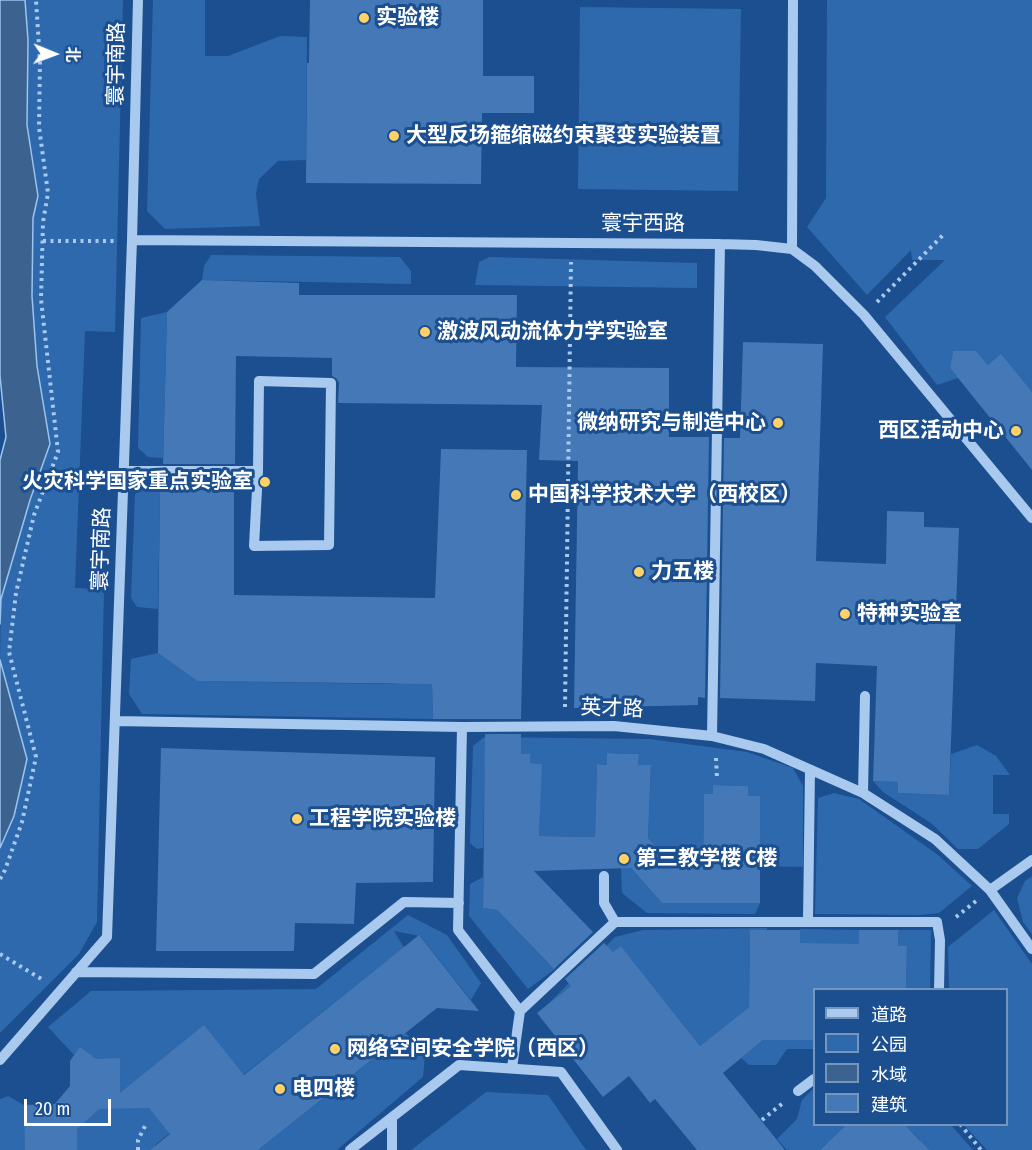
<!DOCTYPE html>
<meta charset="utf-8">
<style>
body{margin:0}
#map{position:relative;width:1032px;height:1150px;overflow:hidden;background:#1b4f8f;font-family:"Fira Sans Condensed","Noto Sans SC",sans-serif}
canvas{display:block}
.legend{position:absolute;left:813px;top:988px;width:195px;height:138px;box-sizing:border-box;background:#1b4f8f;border:2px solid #7695bc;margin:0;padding:8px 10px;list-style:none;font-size:18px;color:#fff}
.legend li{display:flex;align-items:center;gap:12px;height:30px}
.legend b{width:30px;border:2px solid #7695bc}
.north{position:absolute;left:24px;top:24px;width:60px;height:60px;-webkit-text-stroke:4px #1b4f8f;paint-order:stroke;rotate:91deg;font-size:16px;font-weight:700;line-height:24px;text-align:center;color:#fff}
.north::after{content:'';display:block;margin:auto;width:21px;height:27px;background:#fff;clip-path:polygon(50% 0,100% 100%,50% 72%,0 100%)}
.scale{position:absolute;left:24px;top:1099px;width:87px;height:27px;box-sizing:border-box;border:3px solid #fff;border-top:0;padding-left:8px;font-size:18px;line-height:21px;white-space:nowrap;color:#fff;-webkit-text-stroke:4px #1b4f8f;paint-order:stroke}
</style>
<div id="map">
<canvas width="1032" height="1150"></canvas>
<ul class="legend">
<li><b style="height:8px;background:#a9c9ee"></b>道路</li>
<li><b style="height:16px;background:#2e69ad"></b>公园</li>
<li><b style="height:16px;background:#3c6290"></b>水域</li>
<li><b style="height:16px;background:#4478b7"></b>建筑</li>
</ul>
<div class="north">北</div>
<div class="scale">20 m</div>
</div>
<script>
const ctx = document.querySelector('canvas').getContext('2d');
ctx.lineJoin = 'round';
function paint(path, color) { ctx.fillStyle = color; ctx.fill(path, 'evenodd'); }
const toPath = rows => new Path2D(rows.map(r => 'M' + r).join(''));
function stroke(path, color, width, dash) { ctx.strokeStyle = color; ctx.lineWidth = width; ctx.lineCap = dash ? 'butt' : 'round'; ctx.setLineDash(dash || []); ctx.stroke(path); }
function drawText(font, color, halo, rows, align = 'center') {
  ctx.font = font + ' "Fira Sans Condensed","Noto Sans SC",sans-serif'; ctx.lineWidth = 6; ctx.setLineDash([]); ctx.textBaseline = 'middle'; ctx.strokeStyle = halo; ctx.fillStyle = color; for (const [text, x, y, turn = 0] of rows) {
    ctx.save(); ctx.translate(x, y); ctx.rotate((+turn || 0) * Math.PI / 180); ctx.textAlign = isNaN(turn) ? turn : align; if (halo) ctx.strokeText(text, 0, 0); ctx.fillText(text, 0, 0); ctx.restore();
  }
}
const green = toPath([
 [25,0,123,0,115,332,85,331,75,588,104,589,97,922,79,954,0,1033,0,849,14,816,27,759,0,660,1,599,30,500,49,444,37,366,32,296,33,218,38,196,27,125,28,40],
 [153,0,205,0,205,56,228,56,280,36,307,37,306,160,278,161,259,179,256,194,260,226,165,229,147,211],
 [827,0,1032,0,1032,392,988,365,976,351,953,352,950,368,958,378,937,385,885,317,945,260,912,260,911,250,867,295,807,227,826,198],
 [580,7,741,9,738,191,578,189],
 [211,255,400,257,411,271,411,284,202,280,204,266],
 [489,257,697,263,697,288,475,285,479,262],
 [167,312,163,458,148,457,138,448,141,318],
 [149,484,160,487,158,609,137,607,131,598,135,494],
 [158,653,197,681,391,684,418,681,432,684,433,719,142,714,129,694,131,659],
 [484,737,649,739,747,752,793,768,803,786,803,867,759,866,760,796,748,796,747,786,714,785,713,794,704,794,703,864,671,863,648,838,651,766,638,765,639,754,607,753,607,765,597,764,595,837,539,836,541,764,530,763,530,754,485,762,483,848,477,849,470,843,473,746],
 [977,745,996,756,1010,775,993,775,993,814,1009,814,1009,824,978,849,958,849,931,823,883,792,873,781,898,782,898,793,949,795,951,754],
 [834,793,859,799,938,855,972,886,939,913,920,915,815,914,818,798],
 [621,868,631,868,662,903,760,903,755,914,647,913,622,893],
 [1032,876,1032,934,1023,922,1017,898,1025,881],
 [483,877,483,908,497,910,550,965,556,959,555,969,528,989,469,916,470,884],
 [994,910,1032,964,1032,1150,987,1150,964,1125,1006,1124,1006,990,949,989,948,947],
 [408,915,447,935,481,983,471,1000,420,936,394,931,408,954,393,956,155,1145,158,1150,0,1150,0,1099,8,1096,24,1105,55,1104,70,1086,70,1061,74,1055,48,1027,91,991,316,989],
 [767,928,766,942,750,942,749,1007,700,1046,621,946,545,1007,615,937,643,930],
 [800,929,859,930,859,944,814,990,814,1008,808,1008,809,944,800,943],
 [898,930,931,930,930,989,906,989,907,947,898,946],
 [814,1024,814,1049,787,1049,776,1065,749,1065,741,1058,763,1040],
 [406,1033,425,1055,423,1077,337,1150,258,1150],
 [814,1088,814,1124,846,1125,820,1150,787,1150,777,1139,797,1119,802,1100],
 [486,1092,548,1095,586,1150,411,1150],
 [905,1125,951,1125,973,1150,924,1150,919,1139]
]);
const water = toPath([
 [0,0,25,0,28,40,27,125,38,196,33,218,32,296,37,366,50,444,30,500,1,599,0,624,0,460,6,437,0,376,0,0],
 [0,660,27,759,14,816,0,848,0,660]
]);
const building = toPath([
 [310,0,483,0,483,76,534,76,534,113,482,113,481,184,306,183,307,63,309,63],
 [202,280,299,283,299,295,517,295,516,367,669,368,669,437,709,437,705,698,698,697,698,705,574,708,578,461,539,460,542,405,338,403,339,383,337,379,332,376,332,358,236,356,235,464,163,464,167,312],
 [743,342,823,344,816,561,886,564,887,511,924,512,924,527,959,528,949,795,898,793,898,782,873,781,877,666,816,663,815,701,720,698,724,438,740,438],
 [953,351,976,351,988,365,1001,354,1032,392,1032,470,950,368],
 [441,449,527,450,521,719,433,719,432,684,197,681,158,653,160,487,163,487,163,478,234,478,234,595,435,598],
 [485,734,521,734,521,754,530,754,530,763,542,764,539,836,595,837,597,764,607,765,607,753,639,754,638,765,651,765,648,838,671,863,703,864,704,794,713,794,713,785,748,786,748,796,760,796,760,903,662,903,631,868,534,871,593,932,554,969,497,910,483,908],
 [161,748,435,757,433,882,356,883,354,924,295,923,294,951,156,951],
 [750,930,800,930,800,943,859,944,859,930,898,930,898,946,907,946,906,990,814,990,813,1040,763,1040,723,1073,785,1150,697,1150,655,1099,650,1103,629,1076,603,1097,537,1013,571,986,565,979,604,943,613,952,621,946,700,1046,749,1007],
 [419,935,479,1011,437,1008,258,1150,150,1150,170,1134,149,1108,99,1109,77,1129,77,1150,25,1150,24,1105,55,1104,70,1086,70,1061,80,1047,96,1059,120,1058,120,1093,204,1025,244,1075],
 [846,1125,905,1125,929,1150,820,1150]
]);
const path = toPath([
 [43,241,114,241],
 [877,302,944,234],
 [565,707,571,262],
 [716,758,717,779],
 [0,879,5,870,22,822,36,757,9,652,16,593,34,515,58,452,41,299,43,222,48,193,39,127,40,62,36,0],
 [956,917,976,901],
 [0,954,43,980],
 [762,1120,783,1103],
 [960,1124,981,1150],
 [138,1150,138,1140,146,1124]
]);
const minor = toPath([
 [132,240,720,244,756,245,792,249,815,266,864,315,1032,518],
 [792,249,793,0],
 [124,471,258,471,254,546,329,545,331,383,259,381,258,471],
 [115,721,462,727,614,726,712,736,764,749,863,793,935,839,990,890,1032,949],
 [462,727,458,930,520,1011,512,1068],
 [712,736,720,244],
 [863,793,865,696],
 [604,876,604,903,615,922],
 [990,890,1032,860],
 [808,921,810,770],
 [76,972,314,974,404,902,459,903],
 [520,1011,615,922,937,922,940,940,939,990],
 [0,1060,107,937,132,240,138,0],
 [798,1091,814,1079],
 [392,1117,392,1150],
 [350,1150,459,1065,561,1072,617,1150]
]);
const markers = [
 [364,18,6,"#ffd166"],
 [394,136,6,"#ffd166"],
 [425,332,6,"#ffd166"],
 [778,423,6,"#ffd166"],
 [1016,431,6,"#ffd166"],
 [265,482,6,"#ffd166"],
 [516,495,6,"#ffd166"],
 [639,572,6,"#ffd166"],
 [845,614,6,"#ffd166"],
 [297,819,6,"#ffd166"],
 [624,859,6,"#ffd166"],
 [335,1049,6,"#ffd166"],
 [280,1089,6,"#ffd166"]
];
const poiNames = [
 ["实验楼",376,18],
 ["大型反场箍缩磁约束聚变实验装置",406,136],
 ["激波风动流体力学实验室",437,332],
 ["微纳研究与制造中心",766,423,"right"],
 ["西区活动中心",1004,431,"right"],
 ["火灾科学国家重点实验室",253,482,"right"],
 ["中国科学技术大学（西校区）",528,495],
 ["力五楼",651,572],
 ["特种实验室",857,614],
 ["工程学院实验楼",309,819],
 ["第三教学楼 C楼",636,859],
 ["网络空间安全学院（西区）",347,1049],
 ["电四楼",292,1089]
];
const streetNames = [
 ["寰宇南路",117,64,-89],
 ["寰宇西路",643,224],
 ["寰宇南路",102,549,-88],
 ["英才路",612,709,2]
];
paint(green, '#2e69ad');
paint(water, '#3c6290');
stroke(water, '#9cc4f0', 1.5);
paint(building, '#4478b7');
stroke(path, '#a9c9ee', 4, [3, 4.5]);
stroke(minor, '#a9c9ee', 10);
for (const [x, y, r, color] of markers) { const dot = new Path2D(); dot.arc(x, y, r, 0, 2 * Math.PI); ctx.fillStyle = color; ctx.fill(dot); stroke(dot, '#1b4f8f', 2); }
drawText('bold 21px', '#fff', '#1b4f8f', poiNames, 'left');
drawText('21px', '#fff', '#1b4f8f', streetNames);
</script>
